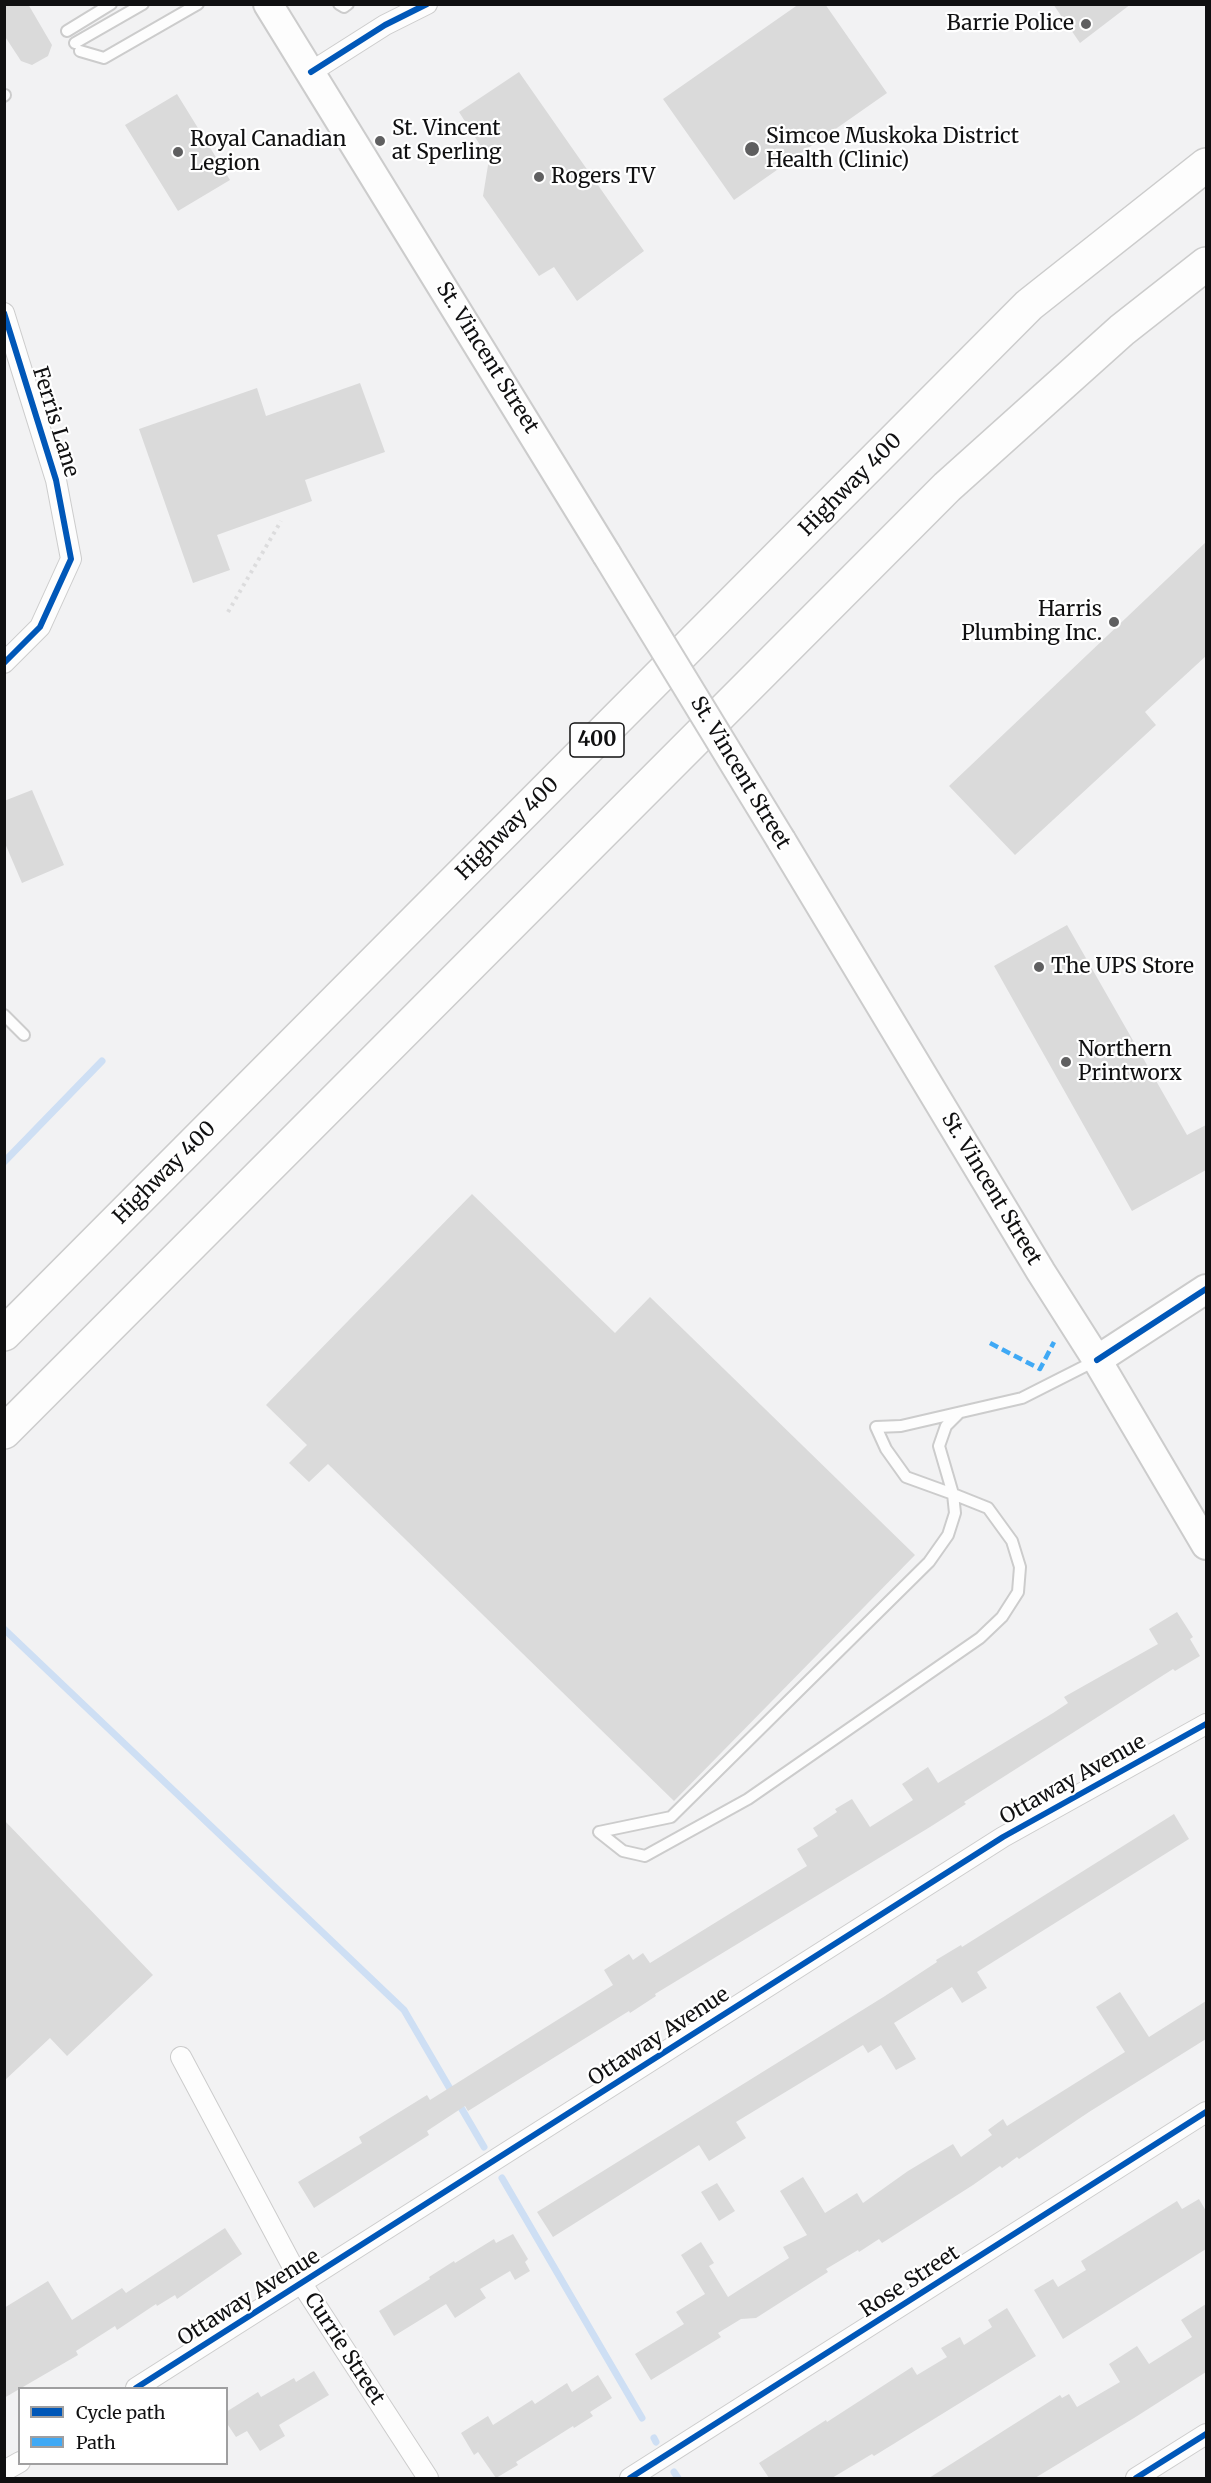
<!DOCTYPE html>
<style>
body{margin:0}
#map{position:relative;width:1211px;height:2483px;overflow:hidden;background:#f2f2f3;font-family:Merriweather,serif}
canvas{display:block}
.frame{position:absolute;inset:0;border:6px solid #101011;pointer-events:none}
.legend{position:absolute;left:18px;top:2387px;width:210px;height:78px;box-sizing:border-box;background:#fff;border:2px solid #9f9fa0;margin:0;padding:8px 10px;list-style:none;font-size:18px;color:#101011}
.legend li{display:flex;align-items:center;gap:12px;height:30px}
.legend b{width:30px;border:2px solid #9f9fa0}
</style>
<div id="map">
<canvas width="1211" height="2483"></canvas>
<div class="frame"></div>
<ul class="legend">
<li><b style="height:8px;background:#0057b8"></b>Cycle path</li>
<li><b style="height:8px;background:#3fa9f5"></b>Path</li>
</ul>
</div>
<script>
const ctx = document.querySelector('canvas').getContext('2d');
ctx.lineJoin = 'round';
const toPath = rows => new Path2D(rows.map(r => 'M' + r).join(''));
function stroke(path, color, width, dash) { ctx.strokeStyle = color; ctx.lineWidth = width; ctx.lineCap = dash ? 'butt' : 'round'; ctx.setLineDash(dash || []); ctx.stroke(path); }
function paint(path, color) { ctx.fillStyle = color; ctx.fill(path, 'evenodd'); }
function drawText(font, color, halo, rows, align = 'center') {
  ctx.font = font + ' Merriweather,serif'; ctx.lineWidth = 4.5; ctx.setLineDash([]); ctx.textBaseline = 'middle'; ctx.strokeStyle = halo; ctx.fillStyle = color; for (const [text, x, y, turn = 0] of rows) {
    ctx.save(); ctx.translate(x, y); ctx.rotate((+turn || 0) * Math.PI / 180); ctx.textAlign = isNaN(turn) ? turn : align; if (halo) ctx.strokeText(text, 0, 0); ctx.fillText(text, 0, 0); ctx.restore();
  }
}
const stream = toPath([
 [4,1162,102,1061],
 [4,1629,404,2010,484,2147],
 [502,2178,642,2418],
 [654,2438,656,2442],
 [674,2472,678,2478]
]);
const building = toPath([
 [4,4,28,4,52,45,48,56,32,65,21,61,4,35],
 [799,4,825,4,887,93,734,200,663,99],
 [1053,4,1131,4,1080,43],
 [519,72,644,251,577,301,554,267,539,276,483,196,489,159,459,112],
 [177,94,230,180,178,211,125,125],
 [360,383,385,452,305,480,312,501,217,535,230,570,193,583,139,429,257,388,266,416],
 [1206,542,1206,656,1145,712,1156,725,1015,855,949,786],
 [32,790,64,865,22,883,4,841,4,801],
 [1067,925,1187,1135,1206,1125,1206,1170,1132,1211,994,966],
 [472,1194,615,1333,650,1297,915,1555,674,1801,328,1464,309,1482,289,1463,307,1445,266,1405],
 [1177,1612,1193,1637,1190,1639,1200,1656,1175,1671,1173,1669,964,1802,966,1804,930,1827,655,1994,656,1996,630,2013,629,2011,468,2111,465,2106,427,2131,429,2135,314,2208,298,2182,362,2143,359,2137,427,2095,430,2100,613,1985,604,1970,629,1954,633,1960,643,1953,650,1963,807,1866,797,1849,818,1836,813,1828,837,1812,835,1809,852,1799,870,1827,913,1800,902,1784,928,1767,938,1783,1053,1713,1068,1703,1064,1697,1158,1644,1149,1629],
 [1174,1814,1189,1839,977,1972,987,1988,962,2003,952,1987,894,2023,916,2059,896,2070,881,2045,868,2053,863,2045,736,2122,746,2138,709,2161,699,2145,553,2237,537,2212,885,1996,937,1962,936,1960,961,1945,962,1947],
 [4,1820,153,1975,67,2056,50,2038,4,2081],
 [1120,1992,1149,2037,1206,2001,1206,2039,1089,2112,1019,2159,1017,2157,1002,2168,1000,2166,973,2185,882,2243,879,2239,859,2252,858,2250,826,2269,828,2272,756,2318,741,2319,718,2333,721,2337,651,2380,635,2354,684,2324,676,2312,705,2294,681,2255,701,2242,714,2263,709,2266,728,2297,789,2258,783,2247,807,2235,780,2191,803,2177,825,2213,857,2193,863,2203,908,2171,953,2144,961,2157,992,2135,988,2130,1003,2119,1007,2126,1125,2052,1096,2007],
 [717,2183,735,2211,719,2221,701,2192],
 [1199,2199,1206,2211,1206,2249,1063,2339,1034,2290,1053,2279,1058,2287,1086,2270,1081,2261,1177,2201,1182,2209],
 [225,2228,242,2254,177,2299,175,2295,157,2306,156,2304,117,2330,115,2326,76,2351,78,2355,4,2398,4,2308,48,2281,72,2320,122,2288,126,2293],
 [513,2234,528,2259,525,2262,530,2271,515,2280,510,2271,480,2289,486,2298,455,2318,446,2304,394,2336,379,2311,430,2279,429,2277,454,2261,455,2263,494,2239,496,2243],
 [1206,2304,1206,2372,1134,2418,1035,2478,929,2478,1060,2395,1062,2398,1069,2394,1077,2407,1120,2382,1109,2364,1137,2346,1149,2364,1192,2337,1181,2320],
 [1007,2308,1036,2356,874,2456,872,2454,832,2478,769,2478,759,2463,826,2420,827,2422,912,2367,917,2375,947,2357,941,2348,960,2337,964,2345,992,2327,988,2320],
 [314,2371,329,2395,279,2425,285,2436,260,2451,247,2431,236,2437,226,2422,226,2412,258,2392,261,2397,294,2378,296,2382],
 [598,2375,612,2398,590,2412,593,2416,574,2428,573,2426,516,2462,518,2465,496,2478,478,2452,474,2455,461,2433,488,2416,493,2425,532,2400,535,2404,567,2383,572,2392]
]);
const path = toPath([
 [228,612,281,521]
]);
const lane = toPath([
 [339,4,344,7,348,4],
 [67,31,111,4],
 [75,43,143,4],
 [80,51,104,58,198,4],
 [4,96,5,95],
 [4,1015,24,1035],
 [599,1832,671,1817,929,1562,948,1535,955,1513,953,1494,906,1477,886,1449,876,1427,901,1426,1022,1398,1097,1360],
 [599,1832,623,1851,645,1856,748,1799,980,1638,1002,1617,1018,1592,1020,1567,1012,1541,988,1508,953,1494,939,1446,946,1426,958,1414]
]);
const street = toPath([
 [311,72,385,25,427,4],
 [4,313,56,480,71,559,40,627,4,663],
 [181,2057,302,2284,428,2478],
 [136,2388,1003,1837,1206,1724],
 [4,2471,20,2462],
 [630,2478,1206,2112],
 [1136,2478,1206,2434]
]);
const secondary = toPath([
 [268,4,607,555],
 [781,840,1041,1272,1097,1360,1206,1545],
 [1097,1360,1206,1289]
]);
const highway = toPath([
 [4,1334,1029,305,1206,165],
 [4,1432,947,487,1122,330,1206,264]
]);
const secondaryBridge = toPath([
 [607,555,781,840]
]);
const quiet = toPath([
 [990,1343,1040,1369,1054,1342]
]);
const cycleway = toPath([
 [311,72,385,25,427,4],
 [4,313,56,480,71,559,40,627,4,663],
 [1097,1360,1206,1289],
 [136,2388,1003,1837,1206,1724],
 [630,2478,1206,2112],
 [1136,2478,1206,2434]
]);
const markers = [
 [1086,24,6,"#5f5f60"],
 [380,141,6,"#5f5f60"],
 [752,149,8,"#5f5f60"],
 [178,152,6,"#5f5f60"],
 [539,177,6,"#5f5f60"],
 [1114,622,6,"#5f5f60"],
 [1039,967,6,"#5f5f60"],
 [1066,1062,6,"#5f5f60"]
];
const shields = [
 [597,740,54]
];
const shieldNames = [
 ["400",597,740]
];
const poiNames = [
 ["Barrie Police",1074,24,"right"],
 ["St. Vincent",392,129],
 ["at Sperling",392,153],
 ["Simcoe Muskoka District",766,137],
 ["Health (Clinic)",766,161],
 ["Royal Canadian",190,140],
 ["Legion",190,164],
 ["Rogers TV",551,177],
 ["Harris",1102,610,"right"],
 ["Plumbing Inc.",1102,634,"right"],
 ["The UPS Store",1051,967],
 ["Northern",1078,1050],
 ["Printworx",1078,1074]
];
const streetNames = [
 ["St. Vincent Street",487,358,58],
 ["Ferris Lane",55,422,73],
 ["Highway 400",851,485,-45],
 ["St. Vincent Street",740,773,59],
 ["Highway 400",508,829,-45],
 ["Highway 400",165,1173,-45],
 ["St. Vincent Street",991,1189,59],
 ["Ottaway Avenue",1073,1780,-29],
 ["Ottaway Avenue",659,2037,-33],
 ["Rose Street",910,2282,-33],
 ["Ottaway Avenue",249,2298,-32],
 ["Currie Street",344,2349,57]
];
stroke(stream, '#cedff4', 7);
paint(building, '#dadada');
stroke(lane, '#ccc', 14);
stroke(street, '#ccc', 22);
stroke(secondary, '#ccc', 32);
stroke(highway, '#ccc', 36);
stroke(path, '#dcdcdd', 4, [3, 4.5]);
stroke(lane, '#fdfdfd', 10);
stroke(street, '#fdfdfd', 20);
stroke(secondary, '#fdfdfd', 28);
stroke(highway, '#fdfdfd', 33);
stroke(secondaryBridge, '#ccc', 32, []);
stroke(secondaryBridge, '#fdfdfd', 28);
stroke(quiet, '#3fa9f5', 4.5, [9, 4.5]);
stroke(cycleway, '#0057b8', 6);
for (const [x, y, r, color] of markers) { const dot = new Path2D(); dot.arc(x, y, r, 0, 2 * Math.PI); ctx.fillStyle = color; ctx.fill(dot); stroke(dot, '#fff', 2); }
for (const [x, y, w] of shields) { const box = new Path2D(); box.roundRect(x - w / 2, y - 17, w, 34, 4.5); ctx.fillStyle = '#fff'; ctx.fill(box); stroke(box, '#101011', 1.5); }
drawText('bold 20px', '#101011', null, shieldNames);
drawText('21px', '#101011', '#fff', poiNames, 'left');
drawText('21px', '#101011', '#fff', streetNames);
</script>
